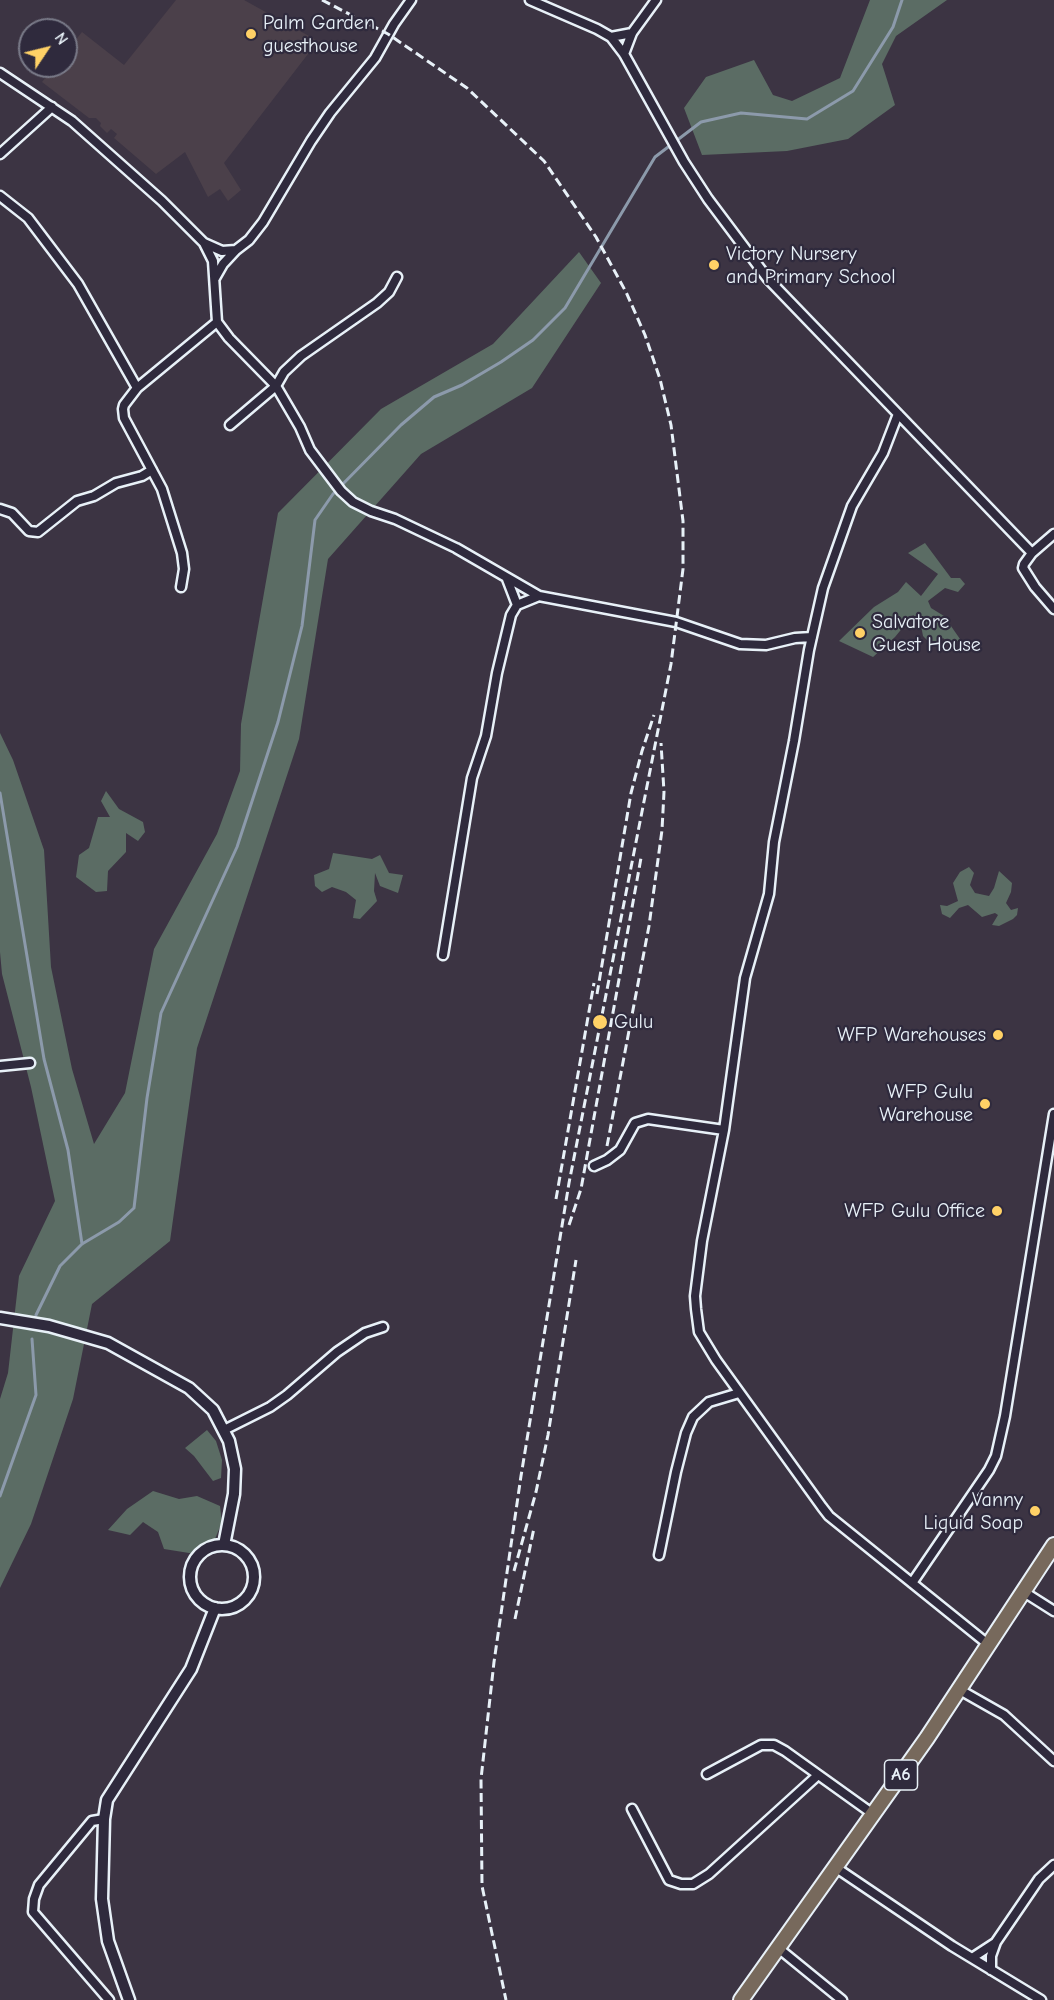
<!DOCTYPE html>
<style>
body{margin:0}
#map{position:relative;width:1054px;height:2000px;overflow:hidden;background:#3c3443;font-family:"Comic Neue",sans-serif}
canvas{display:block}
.north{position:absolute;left:18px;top:18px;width:60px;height:60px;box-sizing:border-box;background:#2f2a3d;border:2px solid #797a88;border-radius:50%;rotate:55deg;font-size:16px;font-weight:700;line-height:24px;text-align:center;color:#e8f1f8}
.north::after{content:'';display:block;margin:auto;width:21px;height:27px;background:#ffd166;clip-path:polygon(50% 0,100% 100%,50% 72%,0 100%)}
</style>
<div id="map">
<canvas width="1054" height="2000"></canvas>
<div class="north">N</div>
</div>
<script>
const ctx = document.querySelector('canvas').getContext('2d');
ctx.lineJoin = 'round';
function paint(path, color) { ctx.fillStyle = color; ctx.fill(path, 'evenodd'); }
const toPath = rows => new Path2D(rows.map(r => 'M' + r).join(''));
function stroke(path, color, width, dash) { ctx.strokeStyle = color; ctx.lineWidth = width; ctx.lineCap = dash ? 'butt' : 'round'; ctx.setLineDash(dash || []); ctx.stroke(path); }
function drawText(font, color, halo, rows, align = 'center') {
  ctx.font = font + ' "Comic Neue",sans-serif'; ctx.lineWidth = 4.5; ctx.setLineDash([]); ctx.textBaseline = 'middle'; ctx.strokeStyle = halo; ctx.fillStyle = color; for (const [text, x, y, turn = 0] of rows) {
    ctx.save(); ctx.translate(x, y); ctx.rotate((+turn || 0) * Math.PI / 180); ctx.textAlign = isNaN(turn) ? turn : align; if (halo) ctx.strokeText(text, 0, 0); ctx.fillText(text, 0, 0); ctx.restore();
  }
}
const built = toPath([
 [176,0,244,0,318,41,224,163,241,190,228,201,220,189,208,197,185,152,156,174,114,138,117,134,111,129,107,133,100,126,101,123,96,118,89,118,42,82,55,66,66,66,66,52,82,32,124,65]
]);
const green = toPath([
 [870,0,947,0,896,36,882,64,895,105,848,139,787,151,702,155,684,108,706,77,754,60,773,95,792,101,840,78],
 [579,252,601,283,532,388,421,454,328,559,299,739,197,1048,170,1241,92,1304,73,1399,31,1524,0,1588,0,1399,8,1373,19,1276,55,1201,31,1087,2,974,0,952,0,733,13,760,44,850,51,967,72,1069,94,1144,125,1093,154,949,217,834,240,771,241,724,278,513,381,409,493,344],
 [925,543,951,578,960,578,965,584,958,592,945,588,928,601,931,608,944,616,960,639,952,646,943,638,933,646,923,636,920,620,913,615,895,637,873,657,839,641,874,607,898,592,906,582,921,596,938,574,908,553],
 [106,791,119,809,143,822,145,832,138,841,126,833,126,852,108,871,107,891,96,892,76,877,79,855,89,848,98,817,110,817,101,801],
 [333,853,372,859,380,855,389,873,403,875,398,893,380,886,375,873,374,891,377,901,360,919,353,918,356,900,346,892,332,887,322,892,315,886,314,875,329,869],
 [969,867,974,873,970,885,975,893,989,896,994,888,999,871,1012,883,1011,892,1006,903,1011,910,1018,908,1017,915,1013,919,999,926,992,925,998,915,995,913,982,917,968,905,959,908,950,918,942,914,940,905,947,906,958,901,953,883,960,872],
 [207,1430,216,1441,222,1460,221,1478,213,1481,194,1456,185,1448],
 [153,1491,179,1499,197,1496,220,1506,222,1522,208,1556,164,1549,158,1532,143,1522,130,1535,108,1530,127,1509]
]);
const stream = toPath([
 [0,793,44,1059,68,1150,82,1244],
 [36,1315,60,1266,82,1244,119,1222,134,1208,147,1098,161,1013,237,847,278,722,302,626,315,520,333,494,401,425,434,397,462,385,501,362,533,340,565,308,655,157,701,122,741,113,807,119,853,91,893,27,902,0],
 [0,1496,36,1395,32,1339]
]);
const minor = toPath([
 [530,0,597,29,611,37,624,54,684,162,708,199,768,279,1032,553],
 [611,37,632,33],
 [624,54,632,33,656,0],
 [0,73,72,121,162,201,204,243,222,251,236,250,249,240,263,222,311,141,330,113,375,58,394,24,411,0],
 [0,154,52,107],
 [0,196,28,218,78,284,137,388],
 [204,243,213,261,217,322,229,338,276,386,300,427,310,450,341,491,353,502,371,511,395,519,456,548,539,596,676,622,740,644,766,645,795,638,812,637],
 [215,278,223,264,236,250],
 [898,414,883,453,852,506,823,588,809,650,794,741,774,842,769,894,745,978,724,1130,702,1241,695,1296,696,1309,699,1332,716,1360,822,1507,829,1516,989,1645],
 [230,425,276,386,284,372,301,356,377,303,389,292,397,277],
 [0,509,12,513,29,531,38,532,77,501,94,496,116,483,142,476,152,470],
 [1054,534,1032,553,1024,564,1023,568,1035,587,1054,609],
 [181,587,184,569,182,553,162,489,124,418,123,409,124,405,137,388,217,322],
 [517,605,539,596],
 [443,955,472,778,486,736,497,673,511,615,517,605,507,579],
 [0,1066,30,1063],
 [594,1166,607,1160,620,1150,635,1123,648,1119,724,1130],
 [224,1430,270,1407,287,1395,337,1352,365,1333,383,1327],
 [659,1555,676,1472,686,1433,693,1417,709,1402,739,1393],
 [912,1583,989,1470,996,1456,1005,1416,1054,1114],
 [1024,1592,1054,1611],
 [960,1690,1004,1715,1054,1761],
 [707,1774,761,1745,774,1745,785,1751,873,1814],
 [632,1809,669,1880,681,1884,693,1884,709,1874,818,1775],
 [104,1819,92,1821,39,1885,34,1899,33,1912,109,2000],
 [835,1867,952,1946,1041,2000],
 [777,1947,842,2000],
 [972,1958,995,1943],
 [991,1970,991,1956,996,1942,1039,1879,1054,1865]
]);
const tertiary = toPath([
 [0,1318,49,1326,108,1343,189,1388,213,1410,229,1441,235,1469,234,1494,224,1545],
 '190 1577a32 32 0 1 1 64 0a32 32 0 1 1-64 0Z',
 [129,2000,108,1941,102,1899,104,1819,107,1800,191,1669,215,1608]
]);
const primary = toPath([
 [741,2000,927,1738,1054,1545]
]);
const rail = toPath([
 [322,0,388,34,467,88,544,161,596,237,626,292,645,335,660,379,671,425,683,521,683,569,671,664,569,1183,521,1476,494,1662,481,1779,482,1886,506,2000],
 [597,994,631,793,642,751,654,715],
 [607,1146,649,926,662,830,664,792,661,743],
 [556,1199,594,983],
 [569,1225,581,1189,641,858],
 [514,1571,536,1492,548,1435,576,1260],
 [515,1619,534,1528]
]);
const markers = [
 [251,34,6,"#ffd166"],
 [714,265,6,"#ffd166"],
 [860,633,6,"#ffd166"],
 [600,1022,8,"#ffd166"],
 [998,1035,6,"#ffd166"],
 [985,1104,6,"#ffd166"],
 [997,1211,6,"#ffd166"],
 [1035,1511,6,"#ffd166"]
];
const shields = [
 [901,1775,33]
];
const shieldNames = [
 ["A6",901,1775]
];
const poiNames = [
 ["Palm Garden",263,23],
 ["guesthouse",263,46],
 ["Victory Nursery",726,254],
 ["and Primary School",726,277],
 ["Salvatore",872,622],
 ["Guest House",872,645],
 ["Gulu",614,1022],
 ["WFP Warehouses",986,1035,"right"],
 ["WFP Gulu",973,1092,"right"],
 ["Warehouse",973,1115,"right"],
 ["WFP Gulu Office",985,1211,"right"],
 ["Vanny",1023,1500,"right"],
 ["Liquid Soap",1023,1523,"right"]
];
paint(built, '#4b404a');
paint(green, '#5b6c64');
stroke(stream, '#8c9aab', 3);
stroke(minor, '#e8f1f8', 13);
stroke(tertiary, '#e8f1f8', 15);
stroke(primary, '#e8f1f8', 18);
stroke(minor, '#2f2a3d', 8);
stroke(tertiary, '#2f2a3d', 10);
stroke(primary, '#77695c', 14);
stroke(rail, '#e8f1f8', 3, [9, 4.5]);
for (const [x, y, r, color] of markers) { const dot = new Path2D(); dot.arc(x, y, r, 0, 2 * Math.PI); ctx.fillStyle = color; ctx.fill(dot); stroke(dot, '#2f2a3d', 2); }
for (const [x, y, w] of shields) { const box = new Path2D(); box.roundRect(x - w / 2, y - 15, w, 30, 4.5); ctx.fillStyle = '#2f2a3d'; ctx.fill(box); stroke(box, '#e8f1f8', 1.5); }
drawText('bold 18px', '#e8f1f8', null, shieldNames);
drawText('20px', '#e8f1f8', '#2f2a3d', poiNames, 'left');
</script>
